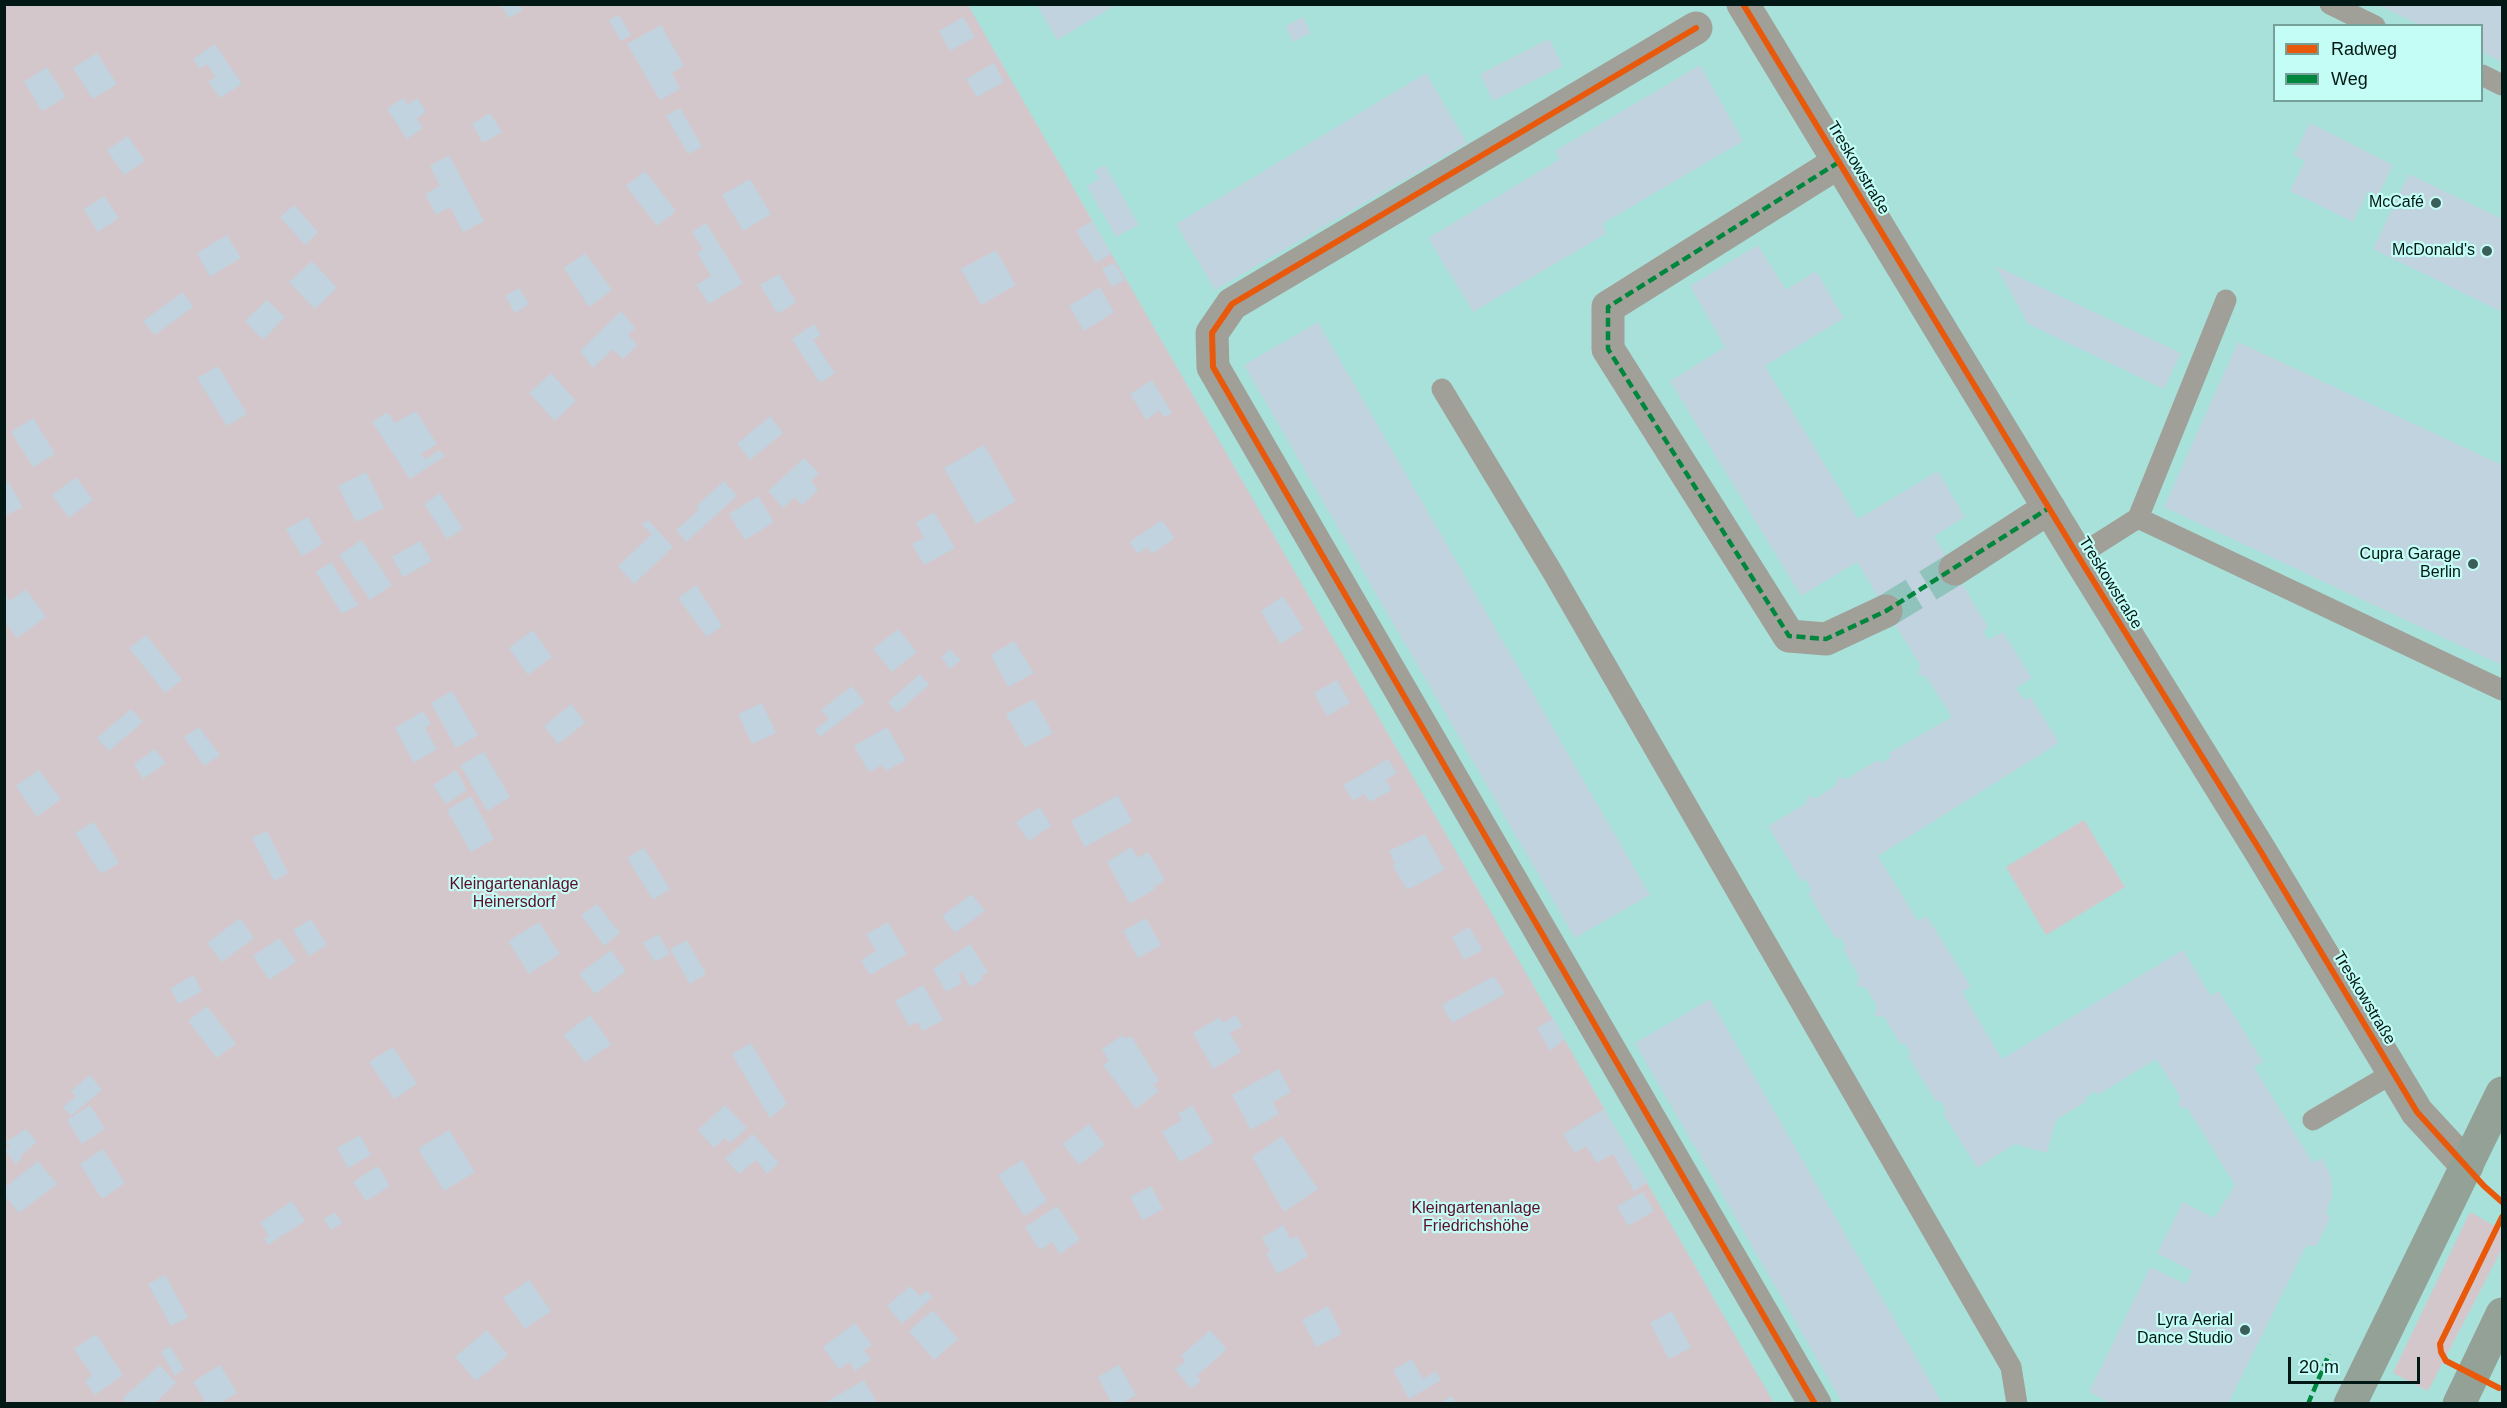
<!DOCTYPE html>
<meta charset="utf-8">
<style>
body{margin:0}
#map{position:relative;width:2507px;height:1408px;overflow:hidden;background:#a8e1da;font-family:Helvetica,sans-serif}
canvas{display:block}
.frame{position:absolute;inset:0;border:6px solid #021815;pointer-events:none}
.legend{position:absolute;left:2273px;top:24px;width:210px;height:78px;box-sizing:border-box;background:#c3fdf5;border:2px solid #76a19b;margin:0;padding:8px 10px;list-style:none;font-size:18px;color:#021815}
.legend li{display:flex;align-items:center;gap:12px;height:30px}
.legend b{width:30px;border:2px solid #76a19b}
.scale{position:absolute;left:2288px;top:1357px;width:132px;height:27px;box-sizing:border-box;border:3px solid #021815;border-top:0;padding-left:8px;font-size:18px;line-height:21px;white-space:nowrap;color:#021815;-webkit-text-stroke:4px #c3fdf5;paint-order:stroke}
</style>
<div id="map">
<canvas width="2507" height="1408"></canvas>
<div class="frame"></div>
<ul class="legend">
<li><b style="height:8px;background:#e8590c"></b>Radweg</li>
<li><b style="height:8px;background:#00873e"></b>Weg</li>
</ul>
<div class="scale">20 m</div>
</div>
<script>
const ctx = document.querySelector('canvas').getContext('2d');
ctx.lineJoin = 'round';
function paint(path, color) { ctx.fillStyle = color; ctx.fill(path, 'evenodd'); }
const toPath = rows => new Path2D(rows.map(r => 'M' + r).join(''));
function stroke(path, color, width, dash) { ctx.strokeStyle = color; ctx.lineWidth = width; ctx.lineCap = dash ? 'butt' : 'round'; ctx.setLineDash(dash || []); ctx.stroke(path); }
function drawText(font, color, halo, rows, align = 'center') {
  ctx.font = font + ' Helvetica,sans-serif'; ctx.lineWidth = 4.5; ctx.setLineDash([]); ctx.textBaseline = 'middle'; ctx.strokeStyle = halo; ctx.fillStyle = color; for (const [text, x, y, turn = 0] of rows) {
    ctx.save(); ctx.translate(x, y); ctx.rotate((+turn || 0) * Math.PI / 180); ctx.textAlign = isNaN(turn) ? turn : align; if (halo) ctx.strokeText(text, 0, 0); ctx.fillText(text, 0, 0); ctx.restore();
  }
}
const green = toPath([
 [4,5,968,5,1774,1403,5,1403],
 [2084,820,2125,887,2046,935,2006,867],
 [2470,1212,2502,1230,2502,1249,2428,1391,2393,1373]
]);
const building = toPath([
 [500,4,519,4,523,10,509,18],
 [1036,4,1118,4,1057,40],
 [2376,4,2502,4,2502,62,2482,52,2482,26,2422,26],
 [619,15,631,35,621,41,609,20],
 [963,17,975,37,950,51,939,31],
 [1303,17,1311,33,1293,42,1285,26],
 [661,25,684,66,672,73,680,89,660,100,627,44],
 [1549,39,1563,66,1493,101,1480,74],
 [215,44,242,84,220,98,208,82,216,77,207,64,200,69,193,59],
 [97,53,117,84,93,99,73,68],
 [994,63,1004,82,977,97,966,79],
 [1700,65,1743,141,1602,224,1607,233,1473,312,1428,238,1560,159,1555,151],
 [47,67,66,97,42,111,24,82],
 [1426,73,1467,143,1215,290,1176,224],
 [403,98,408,105,417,98,426,112,417,118,423,128,407,139,387,109],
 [680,108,702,147,688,154,666,116],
 [490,113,502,132,483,143,472,124],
 [2310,123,2393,165,2378,196,2368,191,2353,222,2290,191,2305,161,2294,155],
 [128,136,145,161,124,175,107,150],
 [449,155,484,221,463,232,450,207,436,215,425,194,440,186,430,166],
 [1105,165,1139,225,1116,237,1087,186,1099,179,1094,171],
 [645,171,676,211,657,226,626,186],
 [2409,174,2502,219,2502,312,2373,249],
 [750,179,771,214,743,231,722,195],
 [104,196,119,218,98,232,84,209],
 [294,205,318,232,305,245,280,217],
 [1092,221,1111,254,1096,263,1076,231],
 [706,223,743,283,709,304,696,285,711,276,697,253,703,249,692,232],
 [227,235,241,258,210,277,197,253],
 [1758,245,1786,290,1816,271,1844,318,1765,366,1858,519,1938,471,1965,517,1934,536,1988,627,1983,631,1988,640,2003,632,2032,678,2016,688,2025,700,2031,697,2059,743,1878,856,1918,921,1927,916,1971,987,1962,992,2002,1059,2183,950,2211,996,2219,991,2263,1062,2254,1067,2313,1163,2322,1158,2331,1176,2332,1196,2326,1214,2331,1216,2316,1247,2310,1245,2305,1248,2228,1404,2112,1404,2089,1392,2150,1267,2186,1284,2192,1271,2157,1253,2183,1202,2214,1218,2235,1185,2188,1109,2178,1106,2180,1096,2156,1059,2098,1095,2096,1091,2085,1098,2087,1101,2056,1120,2047,1153,2015,1144,1977,1168,1943,1113,1946,1110,1940,1100,1936,1102,1935,1100,1908,1056,1911,1054,1905,1043,1901,1045,1884,1017,1875,1016,1877,1006,1866,988,1857,986,1859,976,1843,949,1846,947,1840,937,1836,939,1808,893,1812,890,1805,879,1802,882,1768,826,1805,804,1808,796,1816,798,1835,786,1838,777,1846,779,1878,760,1880,763,1891,757,1889,753,1952,717,1927,678,1918,674,1920,665,1857,562,1801,596,1670,381,1725,347,1690,286],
 [996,250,1016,285,981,305,961,269],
 [585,253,612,290,589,307,564,268],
 [312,261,337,288,315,309,289,282],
 [1114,263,1125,280,1112,287,1102,269],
 [1996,266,2181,353,2164,389,2028,324],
 [779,274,796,302,778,314,760,285],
 [1100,287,1114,312,1084,331,1069,306],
 [519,288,529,304,515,313,505,296],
 [183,292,193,307,155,335,143,321],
 [267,300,285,317,263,340,245,321],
 [621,311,635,328,628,335,638,345,623,359,613,349,593,368,580,351],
 [1318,322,1650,895,1575,938,1244,365],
 [814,324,821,335,813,340,835,373,820,383,792,339],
 [2238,342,2502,465,2502,665,2164,507],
 [218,366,247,414,227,426,197,378],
 [551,373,576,401,555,421,529,393],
 [1152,380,1172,413,1163,417,1160,410,1146,420,1130,394],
 [416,411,437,444,421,454,426,459,440,450,445,456,410,479,372,422,387,412,395,423],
 [770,416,783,433,750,460,737,444],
 [33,418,55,454,33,467,11,432],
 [984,445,1016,501,976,524,944,468],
 [804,458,819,473,811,481,818,490,802,505,794,497,783,508,768,491],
 [366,472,384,508,356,522,338,486],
 [76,477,93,500,69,518,52,495],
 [8,481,23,507,4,516,4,483],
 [724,481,737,496,686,542,676,530,699,510,696,506],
 [440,493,463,529,447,539,424,504],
 [758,496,774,522,745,540,729,514],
 [934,512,955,548,924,565,912,544,924,538,916,523],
 [308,517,323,544,302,556,286,529],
 [648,520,673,547,634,584,618,566,652,534,642,525],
 [1162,520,1175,538,1152,554,1147,547,1138,554,1129,542],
 [362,540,392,585,370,600,339,555],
 [420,541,432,561,403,577,392,557],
 [331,562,358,605,342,614,316,572],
 [696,585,722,626,707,637,678,598],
 [26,589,46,617,17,638,4,621,4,593,10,601],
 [1283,596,1304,629,1280,644,1261,611],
 [898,629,917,652,892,672,873,649],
 [533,630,552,657,528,675,509,648],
 [146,635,182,680,165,693,129,648],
 [1014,641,1034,673,1008,687,991,655],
 [950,649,961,660,950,669,941,657],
 [920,674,929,685,897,713,888,702],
 [1337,680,1350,703,1327,716,1314,693],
 [852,686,865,702,820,737,815,730,829,719,821,710],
 [452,691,478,735,456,748,431,703],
 [1034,699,1053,733,1025,748,1006,714],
 [762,703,776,733,752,744,738,714],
 [571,704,585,723,558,744,544,726],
 [131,709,143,722,109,751,97,738],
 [423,711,431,724,425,728,437,749,414,763,395,728],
 [199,727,220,755,204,766,184,737],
 [887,727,906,760,886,771,882,765,869,772,854,746],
 [155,749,166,763,143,779,134,764],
 [484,752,510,797,487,811,460,765],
 [1388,759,1397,773,1386,780,1392,790,1370,802,1364,794,1353,801,1343,785],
 [39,770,61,799,37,817,16,786],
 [456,770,467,790,446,804,433,785],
 [1118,795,1132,821,1085,847,1071,821],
 [471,796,494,839,471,852,447,810],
 [1040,807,1051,826,1029,841,1016,822],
 [94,822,119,863,101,874,75,833],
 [267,831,288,873,274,881,252,838],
 [1425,834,1445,870,1407,890,1393,866,1395,864,1389,851],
 [1131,847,1138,858,1148,852,1165,880,1154,887,1155,889,1130,904,1107,862],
 [644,848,670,889,653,900,627,858],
 [972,894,985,911,955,933,942,916],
 [597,904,620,933,604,946,581,915],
 [240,918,254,938,222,962,207,943],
 [1146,918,1161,945,1138,958,1123,931],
 [311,919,327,945,309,956,293,930],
 [539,922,560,954,529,974,508,941],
 [888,922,907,954,870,975,861,960,876,951,866,934],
 [1469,927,1483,950,1464,960,1452,937],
 [658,934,670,954,655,962,643,943],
 [280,938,296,962,269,980,253,956],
 [687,940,706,974,690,984,670,949],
 [970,944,988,972,981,976,983,979,970,987,962,972,958,975,962,983,946,992,933,969],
 [611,950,626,971,595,994,579,974],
 [193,975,202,991,179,1004,170,989],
 [1494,976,1505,994,1452,1023,1442,1005],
 [923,985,943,1020,923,1031,918,1022,909,1026,895,1001],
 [1710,999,1943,1404,1843,1404,1635,1043],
 [207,1006,236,1044,217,1058,188,1021],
 [590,1015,611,1044,585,1063,564,1035],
 [1236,1015,1242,1026,1230,1033,1241,1052,1213,1069,1193,1033,1220,1017,1223,1023],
 [1554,1018,1565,1039,1550,1051,1537,1028],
 [1123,1035,1125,1039,1131,1036,1159,1081,1153,1085,1159,1091,1136,1109,1103,1065,1109,1061,1102,1049],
 [751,1043,787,1104,770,1118,732,1054],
 [393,1047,417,1084,394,1099,369,1062],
 [1279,1069,1291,1092,1273,1102,1279,1114,1251,1130,1232,1095],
 [90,1075,102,1090,71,1116,63,1107,76,1096,71,1091],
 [90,1105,105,1129,82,1144,67,1120],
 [725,1105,747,1128,730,1143,725,1138,714,1148,698,1130],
 [1192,1105,1214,1142,1180,1162,1162,1132,1182,1120,1178,1114],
 [1604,1109,1648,1182,1634,1191,1613,1154,1597,1163,1586,1146,1575,1153,1563,1134],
 [1089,1124,1105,1145,1079,1165,1063,1144],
 [26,1129,37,1142,20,1156,22,1158,16,1164,5,1151,10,1147,6,1142],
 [449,1130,475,1172,444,1191,418,1149],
 [753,1134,779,1163,767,1174,756,1160,739,1174,725,1159],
 [360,1135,371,1155,348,1168,337,1148],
 [1282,1136,1318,1189,1284,1212,1252,1157],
 [103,1149,125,1183,102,1199,80,1164],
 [1022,1160,1047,1201,1024,1216,998,1175],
 [38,1161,57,1184,19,1213,4,1195,4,1188],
 [378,1166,390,1186,366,1201,353,1182],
 [1151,1186,1163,1209,1143,1220,1130,1197],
 [1643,1192,1654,1211,1628,1226,1617,1206],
 [292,1201,305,1221,268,1245,264,1239,269,1236,260,1223],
 [1057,1206,1080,1240,1060,1254,1052,1242,1040,1250,1025,1227],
 [335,1212,342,1223,331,1230,324,1219],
 [1283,1225,1291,1239,1297,1236,1308,1256,1278,1274,1266,1254,1270,1252,1262,1238],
 [165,1275,188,1317,171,1326,148,1284],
 [529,1280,551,1311,525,1329,503,1298],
 [910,1286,920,1296,927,1291,933,1297,902,1324,887,1306],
 [1328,1306,1342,1334,1316,1347,1302,1320],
 [933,1310,958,1339,934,1360,909,1331],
 [1672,1311,1691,1348,1669,1359,1650,1323],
 [855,1323,872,1345,864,1350,871,1360,855,1371,849,1362,839,1369,823,1347],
 [487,1330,508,1355,476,1381,455,1357],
 [1210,1330,1227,1349,1197,1376,1201,1381,1191,1389,1175,1369,1185,1361,1181,1356],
 [96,1334,123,1375,95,1395,85,1381,92,1375,74,1349],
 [170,1346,184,1369,175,1376,161,1352],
 [1412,1359,1423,1379,1436,1371,1441,1380,1409,1399,1393,1370],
 [160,1365,176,1383,154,1404,128,1404,123,1398],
 [220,1365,237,1393,219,1404,207,1404,193,1382],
 [1119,1365,1136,1395,1121,1404,1112,1404,1098,1377],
 [864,1380,878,1404,829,1404,828,1401],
 [1452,1396,1456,1404,1438,1404]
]);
const minorTunnel = toPath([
 [1886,611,1955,569]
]);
const service = toPath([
 [2330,4,2375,26],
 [2482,75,2502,85],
 [1442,389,1553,573,2011,1367,2017,1404],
 [2138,518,2502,690],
 [2078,556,2138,518,2226,300],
 [2313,1120,2393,1073]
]);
const minor = toPath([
 [1696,28,1232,304,1212,333,1213,367,1815,1404],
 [1839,162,1608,307,1608,349,1789,636,1826,639,1886,611],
 [1955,569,2049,508]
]);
const tertiary = toPath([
 [1743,4,2078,556,2261,852,2417,1112,2467,1166]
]);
const primary = toPath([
 [2350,1404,2502,1093],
 [2459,1404,2502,1314]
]);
const quiet = toPath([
 [1839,162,1608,307,1608,349,1789,636,1826,639,1886,611,2049,508],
 [2308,1404,2329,1354]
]);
const cycleway = toPath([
 [1743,4,2078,556,2261,852,2417,1112,2484,1186,2502,1202],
 [1696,28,1232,304,1212,333,1213,367,1815,1404],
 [2499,1388,2446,1361,2441,1352,2440,1344,2502,1217]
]);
const markers = [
 [2436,203,6,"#3c5e5a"],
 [2487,251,6,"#3c5e5a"],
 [2473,564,6,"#3c5e5a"],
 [2245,1330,6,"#3c5e5a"]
];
const streetNames = [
 ["Treskowstraße",1858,168,59],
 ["Treskowstraße",2110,583,58],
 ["Treskowstraße",2364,998,59]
];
const poiNames = [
 ["McCafé",2424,203],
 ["McDonald's",2475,251],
 ["Cupra Garage",2461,555],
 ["Berlin",2461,573],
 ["Lyra Aerial",2233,1321],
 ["Dance Studio",2233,1339]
];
const parkNames = [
 ["Kleingartenanlage",514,885],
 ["Heinersdorf",514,903],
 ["Kleingartenanlage",1476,1209],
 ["Friedrichshöhe",1476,1227]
];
paint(green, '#d4c7cc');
paint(building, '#c0d3de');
stroke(minorTunnel, '#8fc3bc', 33, [33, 16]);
stroke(service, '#a0a098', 21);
stroke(minor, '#a0a098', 33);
stroke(tertiary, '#a0a098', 33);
stroke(primary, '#93a196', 33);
stroke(quiet, '#00873e', 4.5, [9, 4.5]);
stroke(cycleway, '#e8590c', 6);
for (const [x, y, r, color] of markers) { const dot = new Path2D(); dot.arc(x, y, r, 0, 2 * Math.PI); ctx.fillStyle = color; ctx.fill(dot); stroke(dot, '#c3fdf5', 2); }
drawText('16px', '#021815', '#c3fdf5', streetNames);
drawText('16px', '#021815', '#c3fdf5', poiNames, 'right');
drawText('16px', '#5d0d2a', '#c3fdf5', parkNames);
</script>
